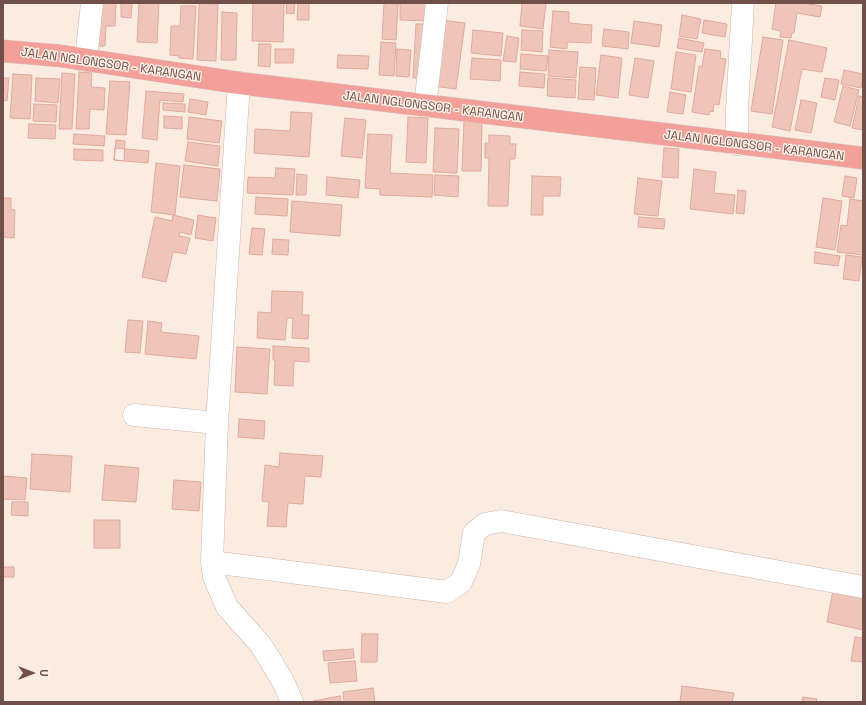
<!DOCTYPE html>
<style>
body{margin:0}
#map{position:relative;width:866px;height:705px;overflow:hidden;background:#fbece1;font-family:"Space Grotesk",sans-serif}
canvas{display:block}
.frame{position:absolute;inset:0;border:4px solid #715049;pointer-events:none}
.north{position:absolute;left:12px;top:653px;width:40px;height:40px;-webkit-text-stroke:3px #fef1e7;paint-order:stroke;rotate:90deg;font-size:11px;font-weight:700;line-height:16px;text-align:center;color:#715049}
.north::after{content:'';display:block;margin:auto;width:14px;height:18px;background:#715049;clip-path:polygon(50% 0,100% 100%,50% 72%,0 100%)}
</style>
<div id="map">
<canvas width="866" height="705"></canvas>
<div class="frame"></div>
<div class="north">U</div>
</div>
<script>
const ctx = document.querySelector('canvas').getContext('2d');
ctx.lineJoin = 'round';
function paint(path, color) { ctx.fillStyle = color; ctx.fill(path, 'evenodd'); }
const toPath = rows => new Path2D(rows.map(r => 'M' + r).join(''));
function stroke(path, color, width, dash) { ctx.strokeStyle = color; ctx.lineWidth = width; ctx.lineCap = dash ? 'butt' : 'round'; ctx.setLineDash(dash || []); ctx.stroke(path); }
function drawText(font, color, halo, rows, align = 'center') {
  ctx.font = font + ' "Space Grotesk",sans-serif'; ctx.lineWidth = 3; ctx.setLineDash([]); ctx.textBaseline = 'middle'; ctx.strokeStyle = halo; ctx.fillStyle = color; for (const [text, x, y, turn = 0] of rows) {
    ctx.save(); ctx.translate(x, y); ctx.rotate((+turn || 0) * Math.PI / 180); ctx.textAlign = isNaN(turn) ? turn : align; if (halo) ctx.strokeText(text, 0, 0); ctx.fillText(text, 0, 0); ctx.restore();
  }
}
const building = toPath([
 [94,3,116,3,115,26,106,26,105,46,92,46,94,3],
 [121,3,132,3,131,18,121,17,121,3],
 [139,3,159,3,157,43,137,42,139,3],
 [199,3,218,4,216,61,197,60,199,3],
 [253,3,284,3,283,42,252,41,253,3],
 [287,3,295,3,294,14,286,13,287,3],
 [298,3,309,3,309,20,297,20,298,3],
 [384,3,398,4,396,40,382,39,384,3],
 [400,3,432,3,430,21,400,20,400,3],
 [522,3,546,3,543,29,520,26,522,3],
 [776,3,803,3,822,6,820,17,797,13,794,33,792,33,791,38,780,37,781,31,772,29,776,3],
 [181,6,196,6,193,59,179,58,179,56,170,55,171,26,180,26,181,6],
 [553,11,569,12,569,23,592,25,591,43,567,42,567,49,550,47,553,11],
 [222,12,237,13,236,60,221,60,222,12],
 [682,15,701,19,697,39,679,36,682,15],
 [442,20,465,23,456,89,433,86,442,20],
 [704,20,727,24,725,37,702,33,704,20],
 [634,21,662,25,659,47,631,43,634,21],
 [416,24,429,24,426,78,413,78,416,24],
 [604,29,629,32,628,49,602,46,604,29],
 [473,30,503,33,501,56,471,53,473,30],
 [522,30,543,31,542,52,521,50,522,30],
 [507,36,519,38,516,62,503,61,507,36],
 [763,37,783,40,772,114,751,111,763,37],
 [679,38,704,43,702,52,677,48,679,38],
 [789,40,827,48,822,72,802,69,790,131,772,127,789,40],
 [381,42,396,43,394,76,379,75,381,42],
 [259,44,271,44,270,67,258,66,259,44],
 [275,49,294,49,293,63,275,63,275,49],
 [397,49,411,50,409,77,396,76,397,49],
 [705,49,721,51,720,58,726,59,719,105,714,104,713,112,710,111,709,115,692,112,699,66,702,67,705,49],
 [549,50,578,52,576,78,548,76,549,50],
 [676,52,696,55,691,92,671,89,676,52],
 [521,54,548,56,546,71,520,69,521,54],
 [338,55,369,56,368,69,337,68,338,55],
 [601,55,622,58,618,98,596,95,601,55],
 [472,58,501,60,500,81,470,79,472,58],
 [635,58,654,61,648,98,629,95,635,58],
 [580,67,596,68,594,100,578,99,580,67],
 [844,70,863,74,861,88,841,84,844,70],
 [79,72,92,73,91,87,105,88,104,110,90,109,89,129,76,129,79,72],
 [520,72,545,74,544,88,519,86,520,72],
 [62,73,75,74,72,129,59,129,62,73],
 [13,74,32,75,30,119,10,118,13,74],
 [3,78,9,78,7,101,3,100,3,78],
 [36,78,60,79,58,103,35,101,36,78],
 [548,78,576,80,575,98,547,96,548,78],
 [825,78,839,80,835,100,821,97,825,78],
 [110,81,130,82,126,135,106,134,110,81],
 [843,86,859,90,850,126,834,122,843,86],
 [146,91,184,94,183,102,160,100,157,140,142,138,146,91],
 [670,92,686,95,683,114,667,112,670,92],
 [859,96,863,97,863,130,852,128,859,96],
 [190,99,208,102,206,115,188,112,190,99],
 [801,100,817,103,811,133,795,130,801,100],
 [163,103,185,104,185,112,163,110,163,103],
 [34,104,57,105,56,122,33,121,34,104],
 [291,112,312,113,309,157,254,153,255,129,290,131,291,112],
 [164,116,182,117,182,129,164,128,164,116],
 [189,117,222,121,219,143,187,139,189,117],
 [408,117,428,118,426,163,406,162,408,117],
 [345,118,366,120,362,158,341,156,345,118],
 [464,121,482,121,481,171,462,171,464,121],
 [29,124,56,125,55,139,28,138,29,124],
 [435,128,459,129,457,173,433,172,435,128],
 [74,134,105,136,104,146,73,144,74,134],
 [368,134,392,135,390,173,433,175,432,197,380,195,380,189,365,188,368,134],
 [489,135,510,136,510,144,516,144,515,159,510,159,508,206,488,206,489,158,485,158,485,143,489,143,489,135],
 [116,140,125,141,124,161,114,160,116,140],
 [188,142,220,146,218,166,185,161,188,142],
 [115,148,149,151,148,163,114,160,115,148],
 [664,148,679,149,678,178,662,177,664,148],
 [74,149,103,150,103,161,74,160,74,149],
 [156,163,180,166,175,215,151,212,156,163],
 [184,165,220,169,217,201,180,197,184,165],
 [276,168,295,169,293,195,247,193,248,177,275,178,276,168],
 [694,169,716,172,714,193,735,195,733,214,690,209,694,169],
 [297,174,307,175,306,195,296,195,297,174],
 [435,175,459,176,458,197,434,195,435,175],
 [532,176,561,177,560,196,543,196,543,215,531,215,532,176],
 [845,176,857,178,854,198,842,196,845,176],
 [327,177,360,180,358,198,326,195,327,177],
 [638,178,662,181,658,216,634,214,638,178],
 [738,190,746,191,744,214,736,213,738,190],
 [256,197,288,199,287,216,255,214,256,197],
 [3,198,11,198,11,209,15,210,14,238,3,237,3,198],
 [823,198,842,201,835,250,816,247,823,198],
 [850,199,863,201,863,255,837,252,841,225,847,226,850,199],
 [292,201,342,205,340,236,290,232,292,201],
 [173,215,194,220,191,235,180,232,179,236,190,238,186,254,173,252,166,282,142,277,155,217,172,221,173,215],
 [198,215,216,218,213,241,195,238,198,215],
 [639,217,665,219,664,229,638,227,639,217],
 [252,228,265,229,262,255,249,254,252,228],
 [273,239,289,240,288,255,272,254,273,239],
 [815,252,840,256,838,266,814,263,815,252],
 [846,255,862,257,859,281,843,279,846,255],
 [272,291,303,292,302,315,309,315,308,339,292,338,293,318,287,318,285,340,257,338,258,312,271,313,272,291],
 [128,320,143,321,140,353,125,352,128,320],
 [148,321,162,323,161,332,199,336,196,359,145,354,148,321],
 [273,346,309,348,309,362,294,361,293,386,274,385,275,360,273,360,273,346],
 [237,347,270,349,267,394,235,392,237,347],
 [239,419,265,421,264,439,238,437,239,419],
 [280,453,323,456,321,477,305,476,303,504,288,503,286,527,267,526,269,502,262,501,265,465,279,467,280,453],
 [32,454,72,456,70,492,30,489,32,454],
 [105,465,139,468,136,502,102,500,105,465],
 [3,476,27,478,25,500,3,499,3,476],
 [174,480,201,482,199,511,172,509,174,480],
 [12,502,28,502,28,516,11,515,12,502],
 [94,520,120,520,120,548,94,548,94,520],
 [3,567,14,567,14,577,3,577,3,567],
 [833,590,863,596,863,630,827,622,833,590],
 [362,634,378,634,377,662,361,662,362,634],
 [855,637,863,638,863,662,851,661,855,637],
 [353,649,354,658,324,661,323,651,353,649],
 [355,661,357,681,330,683,328,663,355,661],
 [682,686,734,693,732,702,680,702,682,686],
 [373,688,375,702,344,702,343,692,373,688],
 [340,696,341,702,313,702,313,701,340,696],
 [803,697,817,699,816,702,802,702,803,697]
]);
const minor = toPath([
 [86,60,92,3],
 [239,83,217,423,212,562,214,577,227,607,261,645,284,683,292,702],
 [425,106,437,3],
 [737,144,737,110,743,3],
 [134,415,217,423],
 [212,562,447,592,461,582,469,564,474,533,485,524,501,521,863,587]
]);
const highway = toPath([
 [3,51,61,56,239,83,863,158]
]);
const streetNames = [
 ["JALAN NGLONGSOR - KARANGAN",111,65,8],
 ["JALAN NGLONGSOR - KARANGAN",433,107,7],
 ["JALAN NGLONGSOR - KARANGAN",754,146,7]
];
paint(building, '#efc5ba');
stroke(building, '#e1a89b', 1);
stroke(minor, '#ceb4ac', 23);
stroke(highway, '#d4cac8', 23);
stroke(minor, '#fff', 22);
stroke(highway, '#f3a09a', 22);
drawText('12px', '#715049', '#fef1e7', streetNames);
</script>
